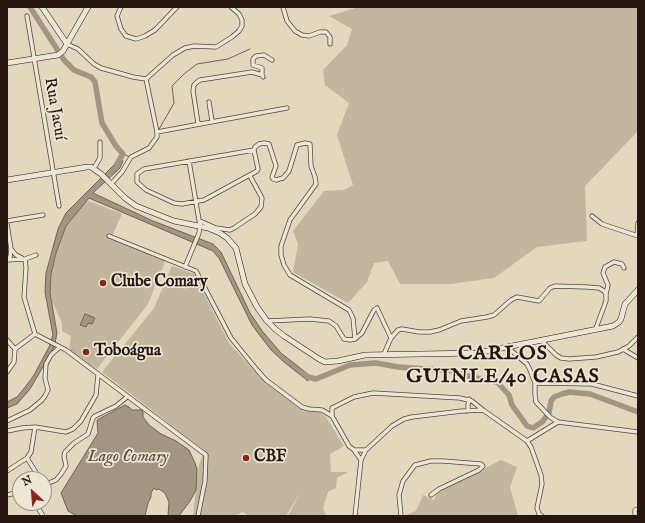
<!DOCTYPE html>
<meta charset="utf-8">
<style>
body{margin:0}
#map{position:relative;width:645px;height:523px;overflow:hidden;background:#e1d8bd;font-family:"IM FELL English",serif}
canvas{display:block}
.frame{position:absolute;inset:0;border:8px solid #26160f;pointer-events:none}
.north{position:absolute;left:12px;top:471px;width:40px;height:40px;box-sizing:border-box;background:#ece6d4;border:1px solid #9d9385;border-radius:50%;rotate:334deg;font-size:11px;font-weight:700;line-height:16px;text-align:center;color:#26160f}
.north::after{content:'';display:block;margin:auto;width:14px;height:18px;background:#8f2418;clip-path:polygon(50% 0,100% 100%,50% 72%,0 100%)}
</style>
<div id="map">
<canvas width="645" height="523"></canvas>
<div class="frame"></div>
<div class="north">N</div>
</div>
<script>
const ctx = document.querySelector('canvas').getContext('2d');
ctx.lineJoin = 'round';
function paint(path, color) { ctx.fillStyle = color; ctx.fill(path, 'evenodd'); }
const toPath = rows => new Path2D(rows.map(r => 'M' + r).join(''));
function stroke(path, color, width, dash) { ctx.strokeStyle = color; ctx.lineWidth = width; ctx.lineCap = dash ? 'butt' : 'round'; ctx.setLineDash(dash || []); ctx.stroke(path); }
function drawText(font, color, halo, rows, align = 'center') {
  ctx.font = font + ' "IM FELL English",serif'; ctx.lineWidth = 3.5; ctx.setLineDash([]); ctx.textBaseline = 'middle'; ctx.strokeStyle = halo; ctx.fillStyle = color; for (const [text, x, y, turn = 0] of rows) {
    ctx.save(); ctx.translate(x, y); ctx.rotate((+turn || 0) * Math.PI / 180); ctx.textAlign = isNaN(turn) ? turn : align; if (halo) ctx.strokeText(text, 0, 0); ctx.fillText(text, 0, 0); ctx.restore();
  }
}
const green = toPath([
 [359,7,638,7,638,131,585,186,587,241,537,247,494,278,451,284,400,284,388,261,374,263,367,282,348,303,293,272,298,244,293,231,324,191,344,190,353,185,337,135,349,103,325,85,323,70,347,45,352,29,329,16],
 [89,201,122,214,112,236,166,259,148,304,97,369,69,350,71,336,62,331,62,323,51,299,50,293,51,274,56,253,66,226,82,205],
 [172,266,194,274,229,343,264,382,303,411,319,412,326,417,344,446,330,454,331,472,348,472,337,478,336,488,328,492,323,508,326,516,288,516,301,491,286,516,249,516,243,512,233,516,193,516,198,469,204,450,102,372,154,308],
 [501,460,517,467,510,487,518,516,406,516,406,515,416,511,423,495,434,500,437,493]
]);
const water = toPath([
 [119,158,123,161,120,168,93,193,153,221,213,244,221,252,250,313,263,332,281,353,309,375,308,381,284,362,271,350,252,325,219,258,213,251,89,198,66,226,56,253,51,274,50,293,57,333,54,348,30,389,17,404,7,408,7,402,17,397,26,386,34,375,49,347,53,335,45,292,46,273,58,229,66,213,114,165,119,158],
 [85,314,95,318,92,324,88,323,86,327,80,325,85,314],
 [125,405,129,407,132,410,142,410,143,412,143,417,149,425,161,434,176,441,189,450,195,463,197,469,196,490,190,501,179,516,168,516,169,502,165,493,159,489,156,490,154,488,151,493,151,497,148,503,145,516,77,516,68,511,61,493,98,433,97,420,125,405]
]);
const stream = toPath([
 [158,131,174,103,172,86,184,74,197,64,228,59,250,49],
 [123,154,130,157]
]);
const river = toPath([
 [30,7,64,60,74,70,91,77,95,82,102,123,116,146,123,154,117,164],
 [302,373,308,377,316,379,350,365,376,363,398,367,454,371,471,377,497,382,509,395,512,405,527,426,533,428,542,422,549,413,551,401,554,397,562,394,569,392,590,394,638,412]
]);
const street = toPath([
 [121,7,117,16,121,29,126,36,136,39,145,36,155,30,177,7],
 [283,7,287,21,295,31,302,35,309,36,320,32,326,32,330,37,330,44],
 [27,16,59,206],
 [67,44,78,49,94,64,101,68,133,77,146,79,173,55,185,48,194,46,216,47,232,37,239,31,242,26,242,20,239,14,231,7],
 [262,75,262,68,253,65,253,59,256,56,264,55,272,60],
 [209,102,212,121],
 [198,123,193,91,194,85,197,82,200,80,252,72,262,75,263,77],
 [157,132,287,108],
 [254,150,255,147,259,144,264,143,269,144,276,166,272,177,273,179,276,180,283,178,289,171,297,145,305,143,310,144,311,166,315,177,316,184,290,220,281,246,281,255,284,265,290,275,349,310,353,318,355,339],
 [254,150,258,169,257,171,204,200,182,204,174,203,146,190,137,182,137,174,144,169,254,150],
 [94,168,100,158,100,142],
 [111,184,122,172,131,157,149,148,157,137,157,132,146,79],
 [592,216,602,224,638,236],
 [7,221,43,215],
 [200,221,216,228,230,230,234,228,255,214,261,207,262,198,250,176],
 [7,224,11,249,10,257,7,260],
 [637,235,638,223],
 [109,236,196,271,231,338,257,370,266,380,302,407,309,409,322,410,332,416,349,446,354,450,361,460],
 [12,250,16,255,22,258],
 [25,259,36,255],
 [7,260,25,259,26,268,24,297,35,334],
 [185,267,199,233,200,226,189,161],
 [606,294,608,285,603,273,605,267,614,262,622,264,624,268],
 [267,321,310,319,329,321,336,326,344,339,350,340,355,339,362,333,374,310,377,308,391,338],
 [35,334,66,350,206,455,205,481,198,516],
 [7,340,15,349],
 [541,340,556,355,561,358,569,359,596,357,618,352,629,346,638,337],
 [507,347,527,364,530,370,535,383,535,395,536,402,550,417,558,422,638,432],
 [15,349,35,334],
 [623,349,638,358],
 [384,354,391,338,398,330,402,329,419,332,430,332,439,330,461,321,487,317,494,315,511,300,517,297,539,301,550,288,555,286,587,287,599,288,604,291,606,294,606,301,596,328],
 [7,372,14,362,15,349],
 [535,383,592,384,638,396],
 [468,411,468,405,469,399],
 [332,416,332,408,354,397,373,393,460,398,472,401,483,410],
 [7,421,30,410,42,400,45,396,48,390,45,378,46,364,51,355,60,347],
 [35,427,31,452,27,458,37,474,37,479],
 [7,431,22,428,35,427,66,432,73,429,81,421,96,395,98,375],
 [527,441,558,422],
 [354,450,366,450],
 [7,471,27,458],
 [44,485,56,480,61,474,66,466,64,456,65,452,74,443,88,434,93,418,95,416,116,406,127,397],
 [7,495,20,492],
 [35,503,43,516],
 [355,516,361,460,366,450,392,426,404,419,412,417,462,411,483,410,527,441,531,447,541,475,542,484,537,508,539,514,542,516],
 [401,516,399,495,403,481,415,465,431,461,443,461,481,464,483,466,479,470,439,489,431,495],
 [635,516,635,510,638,509]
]);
const secondary = toPath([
 [42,7,67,44],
 [7,63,58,55,63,51,88,7],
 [7,180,87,167,91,167,101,174,125,198,136,206,174,221,208,228,220,233,227,238,236,248,245,284,257,307,267,321,275,329,284,336,319,359,325,362,338,361,365,355,477,353,613,326,619,322,621,319,625,304,638,290]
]);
const markers = [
 [103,283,4,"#8f2418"],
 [86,352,4,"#8f2418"],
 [246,458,4,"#8f2418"]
];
const streetNames = [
 ["Rua Jacuí",54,109,80]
];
const poiNames = [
 ["Clube Comary",111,283],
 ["Toboágua",94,352],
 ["CBF",254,458]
];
const waterNames = [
 ["Lago Comary",128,458]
];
const districtNames = [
 ["CARLOS",503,355],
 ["GUINLE/40 CASAS",503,378]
];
paint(green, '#c1b79f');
paint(water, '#a19682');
stroke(water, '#706354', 1);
stroke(stream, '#706354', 1);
stroke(river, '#a19682', 5.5);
stroke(street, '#55463a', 5);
stroke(secondary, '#26160f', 6);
stroke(street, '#ece6d4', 3.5);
stroke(secondary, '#ece6d4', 5);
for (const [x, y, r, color] of markers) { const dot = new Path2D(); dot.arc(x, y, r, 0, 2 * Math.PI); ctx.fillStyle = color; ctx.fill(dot); stroke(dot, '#ece6d4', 1.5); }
drawText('16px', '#26160f', '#ece6d4', streetNames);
drawText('bold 16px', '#26160f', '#ece6d4', poiNames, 'left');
drawText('italic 17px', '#57493d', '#ece6d4', waterNames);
ctx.letterSpacing = '1px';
drawText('bold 20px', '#26160f', '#ece6d4', districtNames);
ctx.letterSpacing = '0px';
</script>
